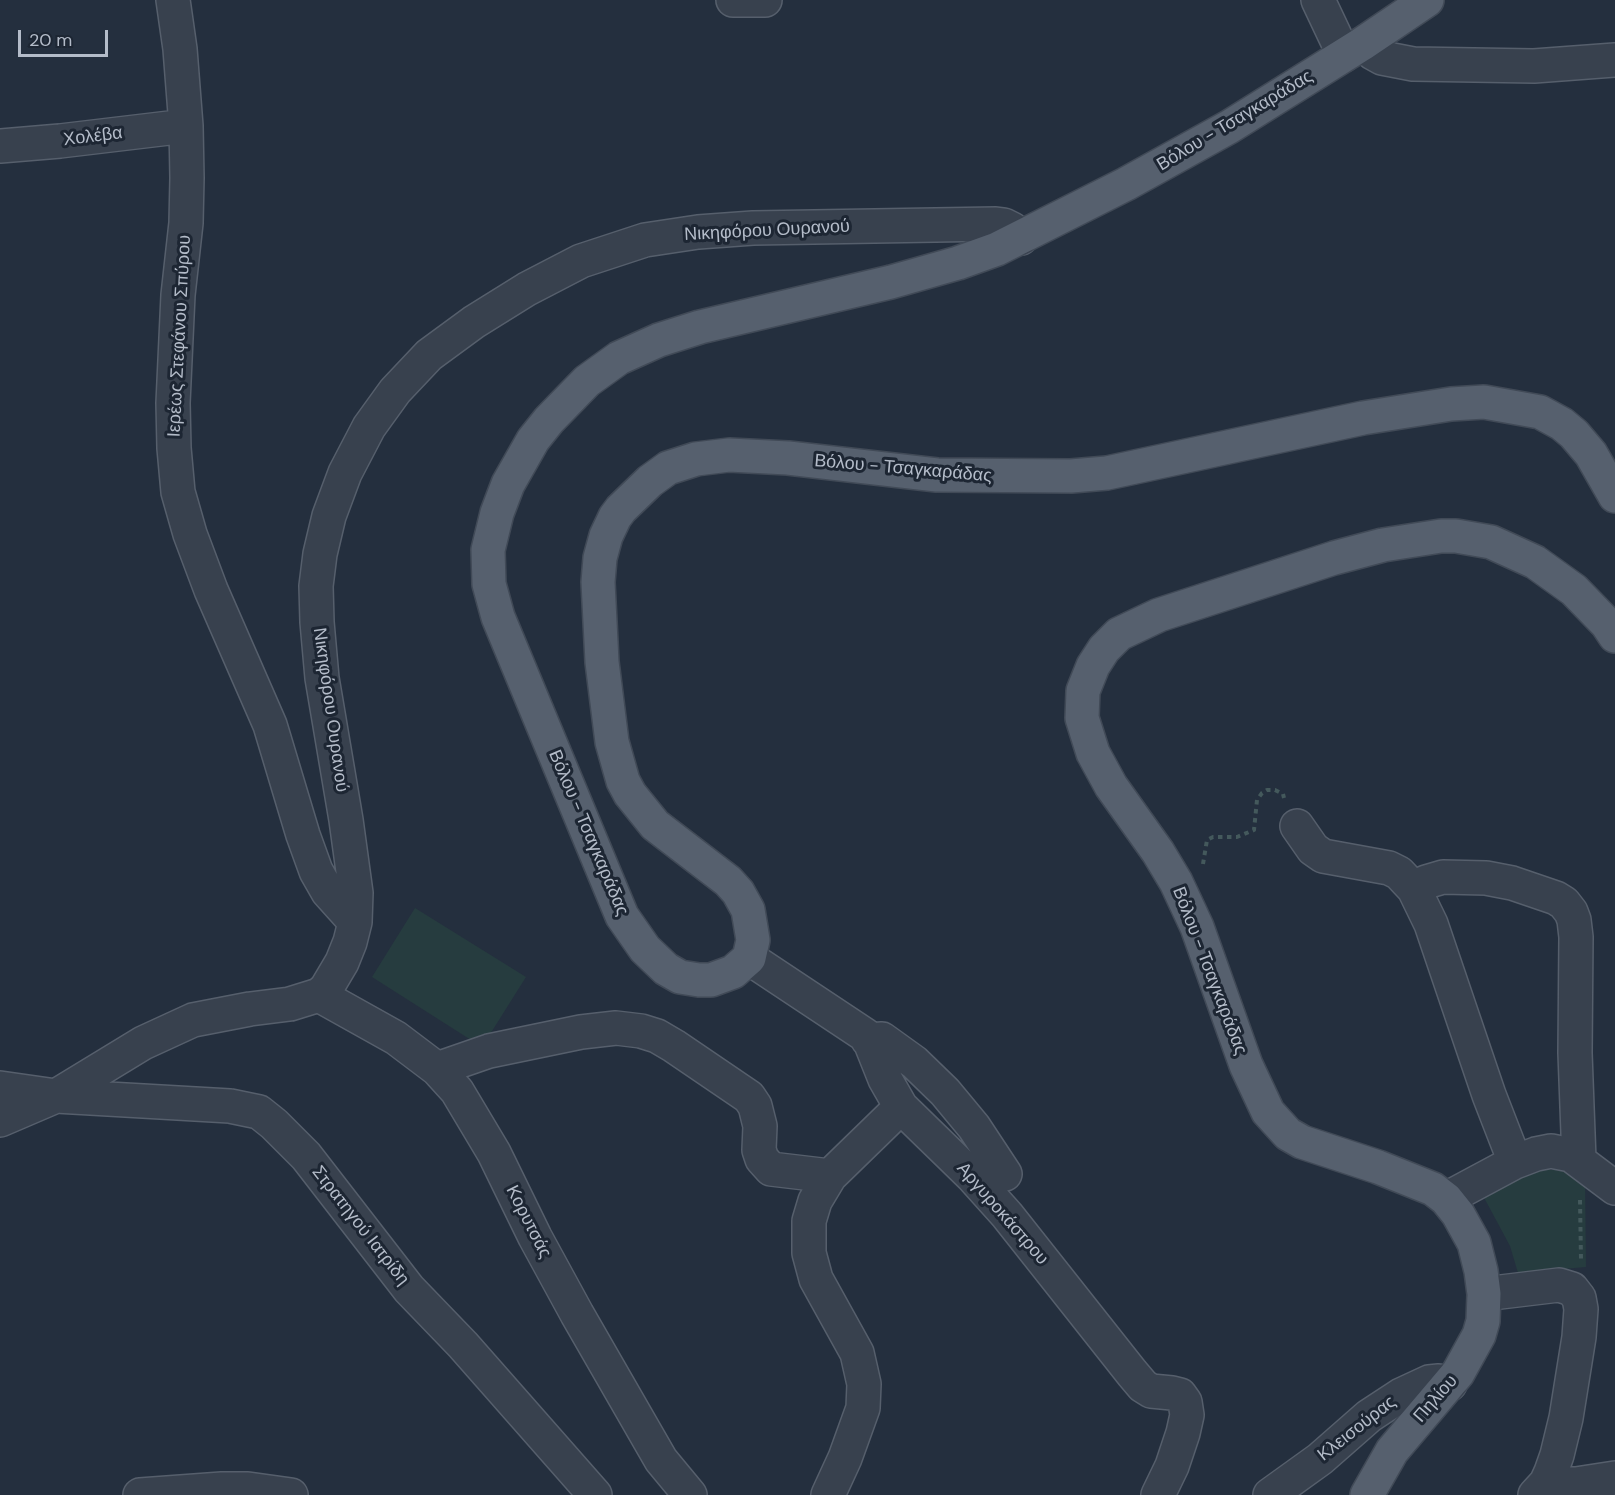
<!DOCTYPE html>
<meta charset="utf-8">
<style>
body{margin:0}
#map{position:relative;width:1615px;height:1495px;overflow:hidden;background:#242f3e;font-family:"DM Sans",sans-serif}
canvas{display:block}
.scale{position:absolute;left:18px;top:30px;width:90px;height:27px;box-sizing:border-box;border:3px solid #b4bcc9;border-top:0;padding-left:8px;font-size:18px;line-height:21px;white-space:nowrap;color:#b4bcc9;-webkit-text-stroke:4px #1d2633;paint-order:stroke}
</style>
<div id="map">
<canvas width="1615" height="1495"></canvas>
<div class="scale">20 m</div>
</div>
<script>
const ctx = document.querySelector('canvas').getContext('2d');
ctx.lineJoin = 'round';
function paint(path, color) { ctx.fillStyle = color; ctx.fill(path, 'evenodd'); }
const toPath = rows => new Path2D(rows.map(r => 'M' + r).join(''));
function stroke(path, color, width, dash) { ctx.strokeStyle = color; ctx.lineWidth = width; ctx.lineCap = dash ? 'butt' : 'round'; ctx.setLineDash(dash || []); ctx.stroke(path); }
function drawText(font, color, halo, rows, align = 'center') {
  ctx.font = font + ' "DM Sans",sans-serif'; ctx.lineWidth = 6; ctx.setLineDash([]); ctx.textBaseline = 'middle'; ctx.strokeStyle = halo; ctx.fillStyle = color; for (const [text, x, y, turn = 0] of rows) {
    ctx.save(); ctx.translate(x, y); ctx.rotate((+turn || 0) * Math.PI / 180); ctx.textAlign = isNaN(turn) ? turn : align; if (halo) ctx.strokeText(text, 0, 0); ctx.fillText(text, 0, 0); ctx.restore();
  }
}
const green = toPath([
 [415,908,526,977,482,1047,372,977],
 [1538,1170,1560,1170,1585,1176,1586,1267,1518,1273,1510,1246,1481,1192]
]);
const path = toPath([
 [1203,864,1207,840,1213,837,1237,837,1254,830,1257,800,1262,793,1267,790,1275,790,1283,794,1284,798],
 [1580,1200,1581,1259]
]);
const minor = toPath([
 [173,0,180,49,186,126,187,178,186,223,178,295,173,403,174,448,178,492,190,534,211,590,270,725,303,835,316,871,328,892,355,922],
 [733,0,765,0],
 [1318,0,1344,55],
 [1362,44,1373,53,1382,58,1413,64,1534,66,1615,60],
 [0,146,60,141,186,126],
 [1297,826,1313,849,1323,856,1389,868,1399,873,1414,889,1431,924,1489,1095,1515,1162],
 [1414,889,1426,882,1443,877,1486,878,1512,883,1556,898,1564,903,1571,912,1574,920,1576,937,1575,1053,1579,1160],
 [749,958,865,1035,871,1044,885,1079,901,1107,972,1176,1007,1215,1132,1373,1143,1386,1151,1391,1172,1393,1180,1395,1185,1402,1187,1415,1183,1433,1172,1466,1158,1495],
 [319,995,396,1038,437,1069,457,1091,494,1153,535,1237,577,1314,661,1460,690,1495],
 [868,1040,882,1039,914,1062,945,1092,974,1127,1005,1174],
 [437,1069,489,1051,581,1032,616,1028,641,1031,657,1036,674,1046,749,1097,755,1106,760,1126,759,1150,762,1159,771,1169,830,1176],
 [0,1088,56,1096,230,1106,259,1112,274,1124,306,1156,409,1289,463,1345,595,1495],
 [0,1120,56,1096,143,1043,193,1020,250,1009,290,1004,319,995,326,989,342,962,350,942,355,922,356,893,346,820,322,678,317,622,316,586,320,554,329,516,345,473,369,427,395,391,429,355,474,322,527,289,581,261,645,240,698,232,753,228,996,224,1004,225,1012,229,1021,238],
 [1446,1199,1515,1162,1536,1154,1551,1151,1571,1155,1615,1188],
 [1484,1294,1559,1285,1572,1289,1579,1298,1581,1309,1579,1337,1566,1418,1557,1455,1551,1472,1546,1483,1535,1495],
 [1546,1483,1576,1484,1615,1478],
 [140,1495,222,1489,248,1489,291,1495],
 [828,1495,845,1458,863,1408,864,1384,857,1353,816,1279,809,1253,809,1221,815,1201,830,1176,901,1107],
 [1270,1495,1320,1459,1369,1416,1401,1395,1429,1382,1439,1381,1450,1384]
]);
const major = toPath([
 [1427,0,1362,44,1229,127,1126,184,997,249,958,263,891,282,700,327,659,340,619,358,587,381,549,420,533,440,508,484,497,513,488,550,489,584,498,617,622,916,645,949,666,969,680,977,699,980,711,980,733,972,749,958,753,940,748,910,738,892,728,881,655,825,630,794,623,781,612,742,602,662,598,582,600,558,606,536,615,517,621,509,650,481,668,468,696,459,729,455,788,458,937,475,1071,476,1107,473,1363,418,1451,404,1484,402,1540,412,1562,424,1574,434,1591,454,1615,496],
 [1367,1495,1392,1451,1458,1373,1479,1335,1483,1321,1484,1294,1481,1271,1474,1243,1458,1214,1446,1199,1433,1189,1378,1167,1302,1142,1288,1134,1268,1112,1246,1065,1197,927,1176,882,1158,852,1111,786,1093,753,1082,718,1083,691,1093,666,1104,649,1119,634,1159,615,1334,558,1383,545,1441,536,1456,536,1491,542,1535,562,1574,590,1607,624,1615,636]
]);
const streetNames = [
 ["Βόλου - Τσαγκαράδας",1235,121,-31],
 ["Χολέβα",93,137,-7],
 ["Νικηφόρου Ουρανού",767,231,-3],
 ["Ιερέως Στεφάνου Σπύρου",180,336,-87],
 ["Βόλου - Τσαγκαράδας",903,469,5],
 ["Νικηφόρου Ουρανού",330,710,82],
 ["Βόλου - Τσαγκαράδας",588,833,67],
 ["Βόλου - Τσαγκαράδας",1209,971,69],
 ["Αργυροκάστρου",1002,1214,49],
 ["Κορυτσάς",528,1222,63],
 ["Στρατηγού Ιατρίδη",360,1226,52],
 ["Πηλίου",1436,1399,-49],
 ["Κλεισούρας",1357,1429,-38]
];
paint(green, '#263c3f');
stroke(minor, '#565f6c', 36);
stroke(major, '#414a57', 36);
stroke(path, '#44595c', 4, [4.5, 4.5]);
stroke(minor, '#38414e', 33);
stroke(major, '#56606e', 33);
drawText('18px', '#b4bcc9', '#1d2633', streetNames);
</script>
